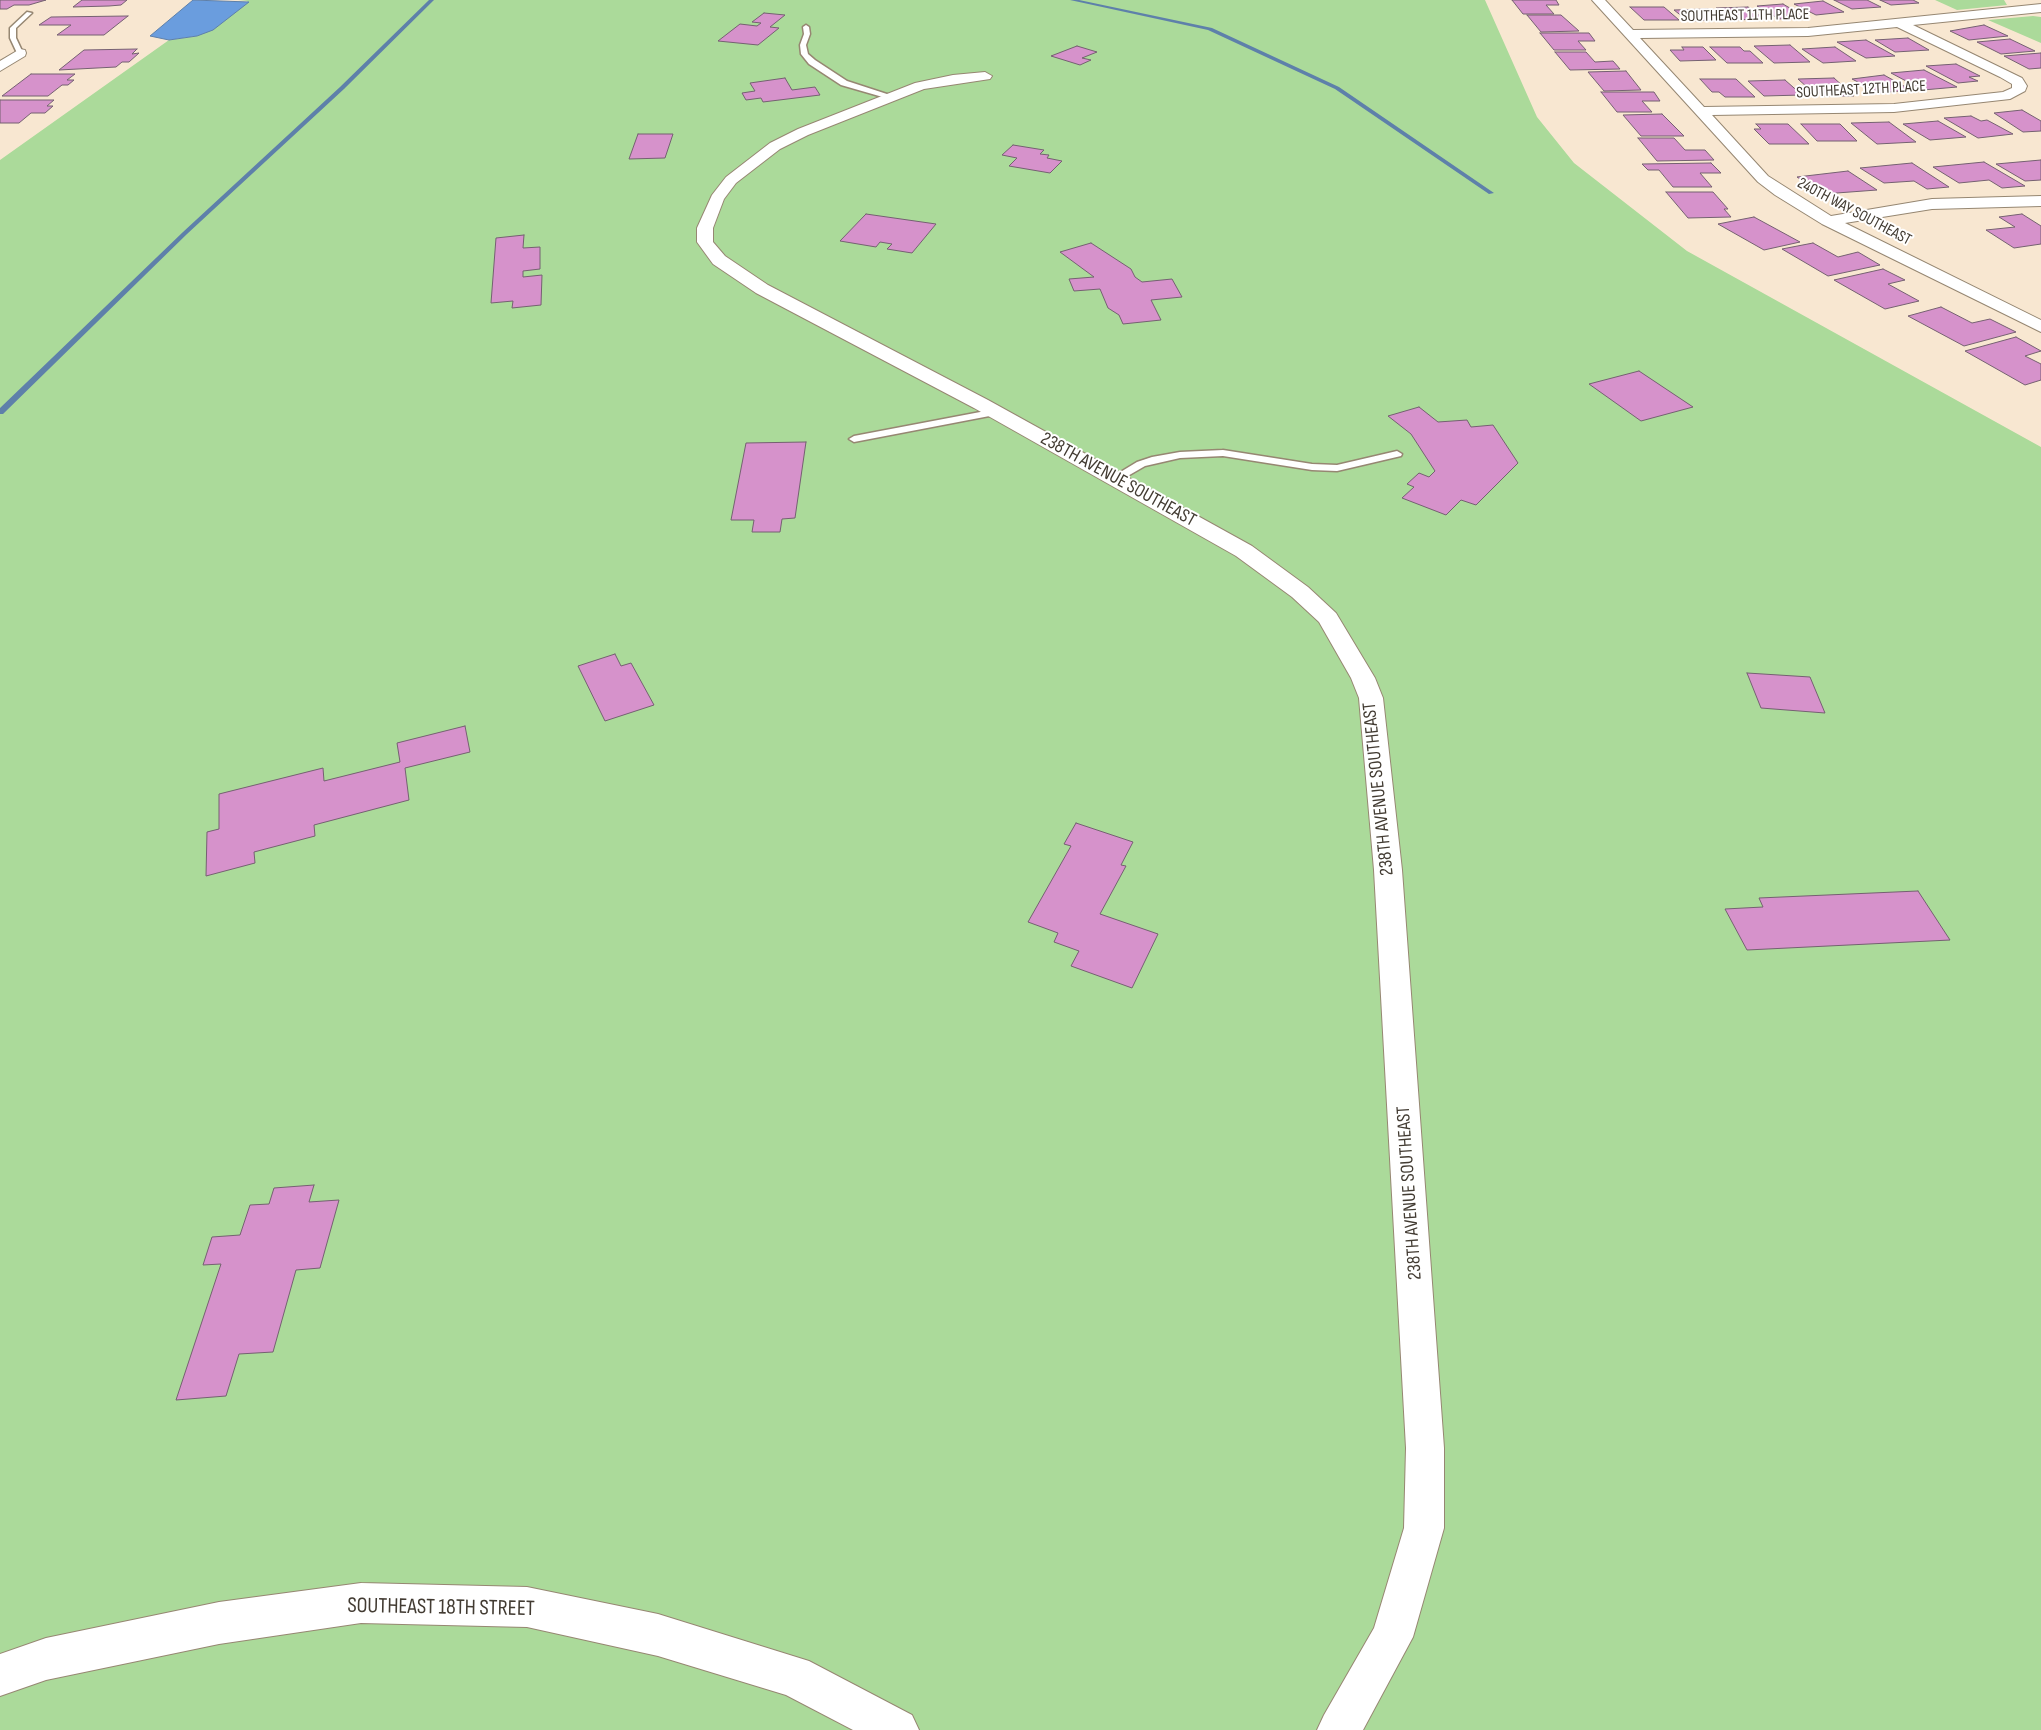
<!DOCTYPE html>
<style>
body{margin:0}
canvas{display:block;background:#f8e7d1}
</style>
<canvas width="2041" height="1730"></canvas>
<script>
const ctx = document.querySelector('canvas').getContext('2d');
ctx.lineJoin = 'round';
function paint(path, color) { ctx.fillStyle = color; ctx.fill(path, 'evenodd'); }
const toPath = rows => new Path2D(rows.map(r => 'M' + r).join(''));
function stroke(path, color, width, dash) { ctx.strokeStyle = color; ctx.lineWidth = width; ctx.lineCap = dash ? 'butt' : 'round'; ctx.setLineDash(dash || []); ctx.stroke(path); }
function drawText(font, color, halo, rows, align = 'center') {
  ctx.font = font + ' "Sofia Sans Condensed",sans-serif'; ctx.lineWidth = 4; ctx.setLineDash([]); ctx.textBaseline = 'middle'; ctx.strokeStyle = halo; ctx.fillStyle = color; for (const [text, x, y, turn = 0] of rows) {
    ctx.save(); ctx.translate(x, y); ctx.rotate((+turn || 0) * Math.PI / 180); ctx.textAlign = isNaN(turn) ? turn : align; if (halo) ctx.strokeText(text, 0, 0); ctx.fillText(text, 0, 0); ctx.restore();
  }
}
const green = toPath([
 [238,0,1485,0,1537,117,1574,163,1687,251,2041,447,2041,1730,0,1730,0,160,169,40,197,36,248,1],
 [1935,0,2004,0,2007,5,1957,10],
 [2033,16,2041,17,2041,43,1988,20]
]);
const water = toPath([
 [193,0,249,2,213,30,197,36,169,40,150,36,193,0]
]);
const stream = toPath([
 [429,0,434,0,344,89,187,234,3,414,0,414,0,408,183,232,340,87,429,0],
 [1070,0,1079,0,1212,28,1339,87,1494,193,1489,194,1335,89,1208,30,1070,0]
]);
const building = toPath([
 [0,0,46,0,29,5,14,5,7,9,0,9,0,0],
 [82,0,127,0,121,5,109,6,73,7,82,0],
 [1512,0,1556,0,1559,5,1546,5,1554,14,1523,14,1512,0],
 [1834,0,1867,0,1881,7,1852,9,1834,0],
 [1880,0,1913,0,1919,3,1891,5,1880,0],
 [1823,1,1844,12,1816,15,1794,4,1823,1],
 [1783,4,1805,17,1779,19,1757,6,1783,4],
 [1630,7,1664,7,1679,20,1644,20,1630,7],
 [1748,7,1764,19,1732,20,1716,8,1748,7],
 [1708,9,1722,20,1688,21,1674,10,1708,9],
 [764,13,785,15,770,27,779,28,758,45,718,41,740,24,757,26,761,23,752,22,764,13],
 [1527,15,1561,15,1579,31,1541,32,1527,15],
 [128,16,104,35,57,35,71,25,39,25,51,17,128,16],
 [1984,25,2008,36,1969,40,1950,31,1984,25],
 [1540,33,1589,33,1595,41,1578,41,1586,50,1554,50,1540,33],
 [1908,38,1929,50,1895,52,1875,40,1908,38],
 [2010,39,2035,51,2001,54,1977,42,2010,39],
 [1866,40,1895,56,1866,58,1837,42,1866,40],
 [1790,45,1810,62,1774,63,1754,46,1790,45],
 [1077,46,1097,52,1082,58,1091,60,1080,65,1051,56,1077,46],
 [1682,47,1703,47,1716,60,1680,61,1670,50,1684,50,1682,47],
 [1710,47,1740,47,1744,51,1750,51,1763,63,1727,63,1710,47],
 [1835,47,1856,61,1823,63,1802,49,1835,47],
 [137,49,132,54,139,53,129,62,122,62,116,67,59,70,84,50,137,49],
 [1555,52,1586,52,1595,62,1613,61,1620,69,1570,70,1555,52],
 [2041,53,2041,68,2029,69,2004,56,2041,53],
 [1956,64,1980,76,1969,77,1978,81,1958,83,1926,66,1956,64],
 [1924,70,1957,87,1923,90,1891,73,1924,70],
 [1626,71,1641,90,1604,91,1588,72,1626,71],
 [31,74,75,74,67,80,74,80,68,85,62,85,48,96,2,96,31,74],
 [1884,75,1911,90,1879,93,1852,79,1884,75],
 [785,78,792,90,815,87,820,95,763,102,761,98,746,100,742,93,755,91,750,83,785,78],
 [1834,78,1854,96,1823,96,1814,88,1808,88,1798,79,1834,78],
 [1700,79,1736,79,1755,97,1725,97,1719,92,1712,92,1700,79],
 [1785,80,1802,95,1764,96,1748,81,1785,80],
 [1601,92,1654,92,1660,101,1642,101,1652,112,1617,112,1601,92],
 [0,100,54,100,47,106,53,106,45,113,31,113,19,123,0,123,0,100],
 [2022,110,2041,121,2041,131,2023,132,1994,113,2022,110],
 [1662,114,1684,136,1641,136,1623,115,1662,114],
 [1971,116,1981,121,1987,120,2013,134,1978,138,1944,118,1971,116],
 [1938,121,1966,137,1930,140,1903,124,1938,121],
 [1889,122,1916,142,1877,144,1851,123,1889,122],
 [1756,124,1788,124,1809,144,1769,144,1754,129,1761,129,1756,124],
 [1801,124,1840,124,1857,141,1817,141,1801,124],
 [638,134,673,134,665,158,629,159,638,134],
 [1638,138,1674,138,1685,150,1705,150,1714,160,1657,161,1638,138],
 [1013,145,1044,150,1040,154,1049,155,1047,158,1062,161,1050,173,1009,166,1017,158,1002,155,1013,145],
 [2041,160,2041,180,2025,181,1996,164,2041,160],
 [1984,162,2025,186,2002,188,1989,180,1959,183,1933,167,1984,162],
 [1711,163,1721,173,1700,173,1712,187,1673,187,1659,170,1648,170,1642,164,1711,163],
 [1912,163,1949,187,1927,189,1914,181,1884,183,1860,168,1912,163],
 [1848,171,1877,190,1823,194,1797,177,1848,171],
 [1666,192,1713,192,1728,209,1724,209,1731,217,1688,218,1666,192],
 [866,214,936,224,912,253,887,249,892,244,880,242,876,247,840,241,866,214],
 [2022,214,2041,226,2041,244,2014,248,1986,230,2015,227,1999,217,2022,214],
 [1754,217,1800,242,1764,250,1718,224,1754,217],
 [524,235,523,248,540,247,540,269,523,271,523,277,542,275,541,305,512,308,513,301,491,303,496,238,524,235],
 [1091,243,1131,269,1135,277,1142,282,1172,279,1182,297,1151,300,1161,320,1123,324,1119,315,1108,308,1100,289,1074,291,1069,279,1094,277,1060,252,1091,243],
 [1813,243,1838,257,1858,252,1880,265,1828,276,1782,249,1813,243],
 [1883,269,1905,280,1888,284,1919,301,1885,309,1834,280,1883,269],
 [1941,307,1972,323,1990,319,2016,332,1964,346,1908,316,1941,307],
 [2016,337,2041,351,2025,356,2041,364,2041,380,2025,385,1965,351,2016,337],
 [1639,371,1693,407,1641,421,1589,384,1639,371],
 [1419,407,1438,422,1467,420,1471,427,1493,425,1518,463,1476,505,1461,500,1446,515,1402,498,1414,487,1407,484,1419,473,1429,477,1435,471,1411,434,1388,416,1419,407],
 [806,442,795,518,782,519,780,532,752,532,754,520,731,520,746,443,806,442],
 [615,654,621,666,631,663,654,705,605,721,578,666,615,654],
 [1747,673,1810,677,1825,713,1761,708,1747,673],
 [465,726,470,752,405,768,409,800,314,825,315,836,254,852,255,863,206,876,207,832,219,829,219,794,323,768,324,781,400,762,397,743,465,726],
 [1076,823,1133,842,1121,865,1126,866,1100,914,1158,934,1132,988,1071,966,1079,951,1054,942,1058,933,1028,922,1071,846,1064,844,1076,823],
 [1918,891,1950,940,1747,950,1725,909,1763,907,1759,898,1918,891],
 [314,1185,309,1202,339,1200,320,1268,296,1270,273,1352,239,1354,226,1396,176,1400,221,1264,203,1265,212,1237,240,1235,250,1205,269,1204,274,1188,314,1185]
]);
const service = toPath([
 [27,12,32,13,16,28,16,38,23,53,20,55,17,53,10,38,10,28,27,12],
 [806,25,809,27,810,34,806,45,808,54,815,60,847,81,893,96,893,100,841,85,809,64,801,54,800,45,804,34,803,27,806,25],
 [996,409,1000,410,1000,414,854,442,849,439,854,436,996,409],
 [1223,450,1312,464,1337,465,1397,451,1402,454,1401,456,1337,471,1312,470,1223,456,1180,458,1145,466,1119,481,1111,481,1109,479,1137,462,1152,457,1180,452,1223,450]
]);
const minor = toPath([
 [1592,0,1605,0,1633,30,1808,28,2041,4,2041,12,1913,25,2022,78,2027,86,2025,91,2010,99,1894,112,1712,115,1768,176,1831,216,1932,199,2041,196,2041,206,1932,209,1845,223,2041,320,2041,332,1822,224,1775,195,1758,182,1592,0],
 [1897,27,2000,77,2012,84,2012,88,2003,92,1894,104,1704,107,1640,38,1808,36,1897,27],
 [20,49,25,50,26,53,25,56,0,71,0,61,20,49],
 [985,72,992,76,990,79,924,89,808,135,780,149,736,183,724,199,713,228,713,242,725,256,768,285,988,400,1252,546,1308,587,1336,613,1375,678,1383,698,1402,870,1444,1448,1444,1528,1413,1637,1363,1730,1317,1730,1324,1715,1374,1628,1404,1528,1406,1448,1374,870,1359,698,1351,678,1319,622,1292,597,1236,556,974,408,756,293,713,264,697,242,697,228,712,195,726,177,770,143,798,129,915,83,953,75,985,72],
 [361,1583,527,1587,658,1614,809,1661,912,1715,919,1730,853,1730,786,1695,658,1656,527,1627,361,1623,219,1644,46,1680,0,1696,0,1654,46,1638,219,1602,361,1583]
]);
const farStreetnames = [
 ["SOUTHEAST 11TH PLACE",1745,16,-1],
 ["SOUTHEAST 12TH PLACE",1861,90,-3],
 ["240TH WAY SOUTHEAST",1854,212,28]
];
const streetNames = [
 ["238TH AVENUE SOUTHEAST",1118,480,29],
 ["238TH AVENUE SOUTHEAST",1379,789,-96],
 ["238TH AVENUE SOUTHEAST",1410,1193,-94]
];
const nearStreetnames = [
 ["SOUTHEAST 18TH STREET",441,1608,1]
];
paint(green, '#abda9a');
paint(water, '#6a9dde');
stroke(water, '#5e80aa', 1);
paint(stream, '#5e80aa');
paint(building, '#d692cb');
stroke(building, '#756171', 1);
stroke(service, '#968772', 3);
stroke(minor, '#968772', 2);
paint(service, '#fff');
paint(minor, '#fff');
drawText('16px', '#423b32', '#fff', farStreetnames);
drawText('19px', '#423b32', '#fff', streetNames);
drawText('22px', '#423b32', '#fff', nearStreetnames);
</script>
